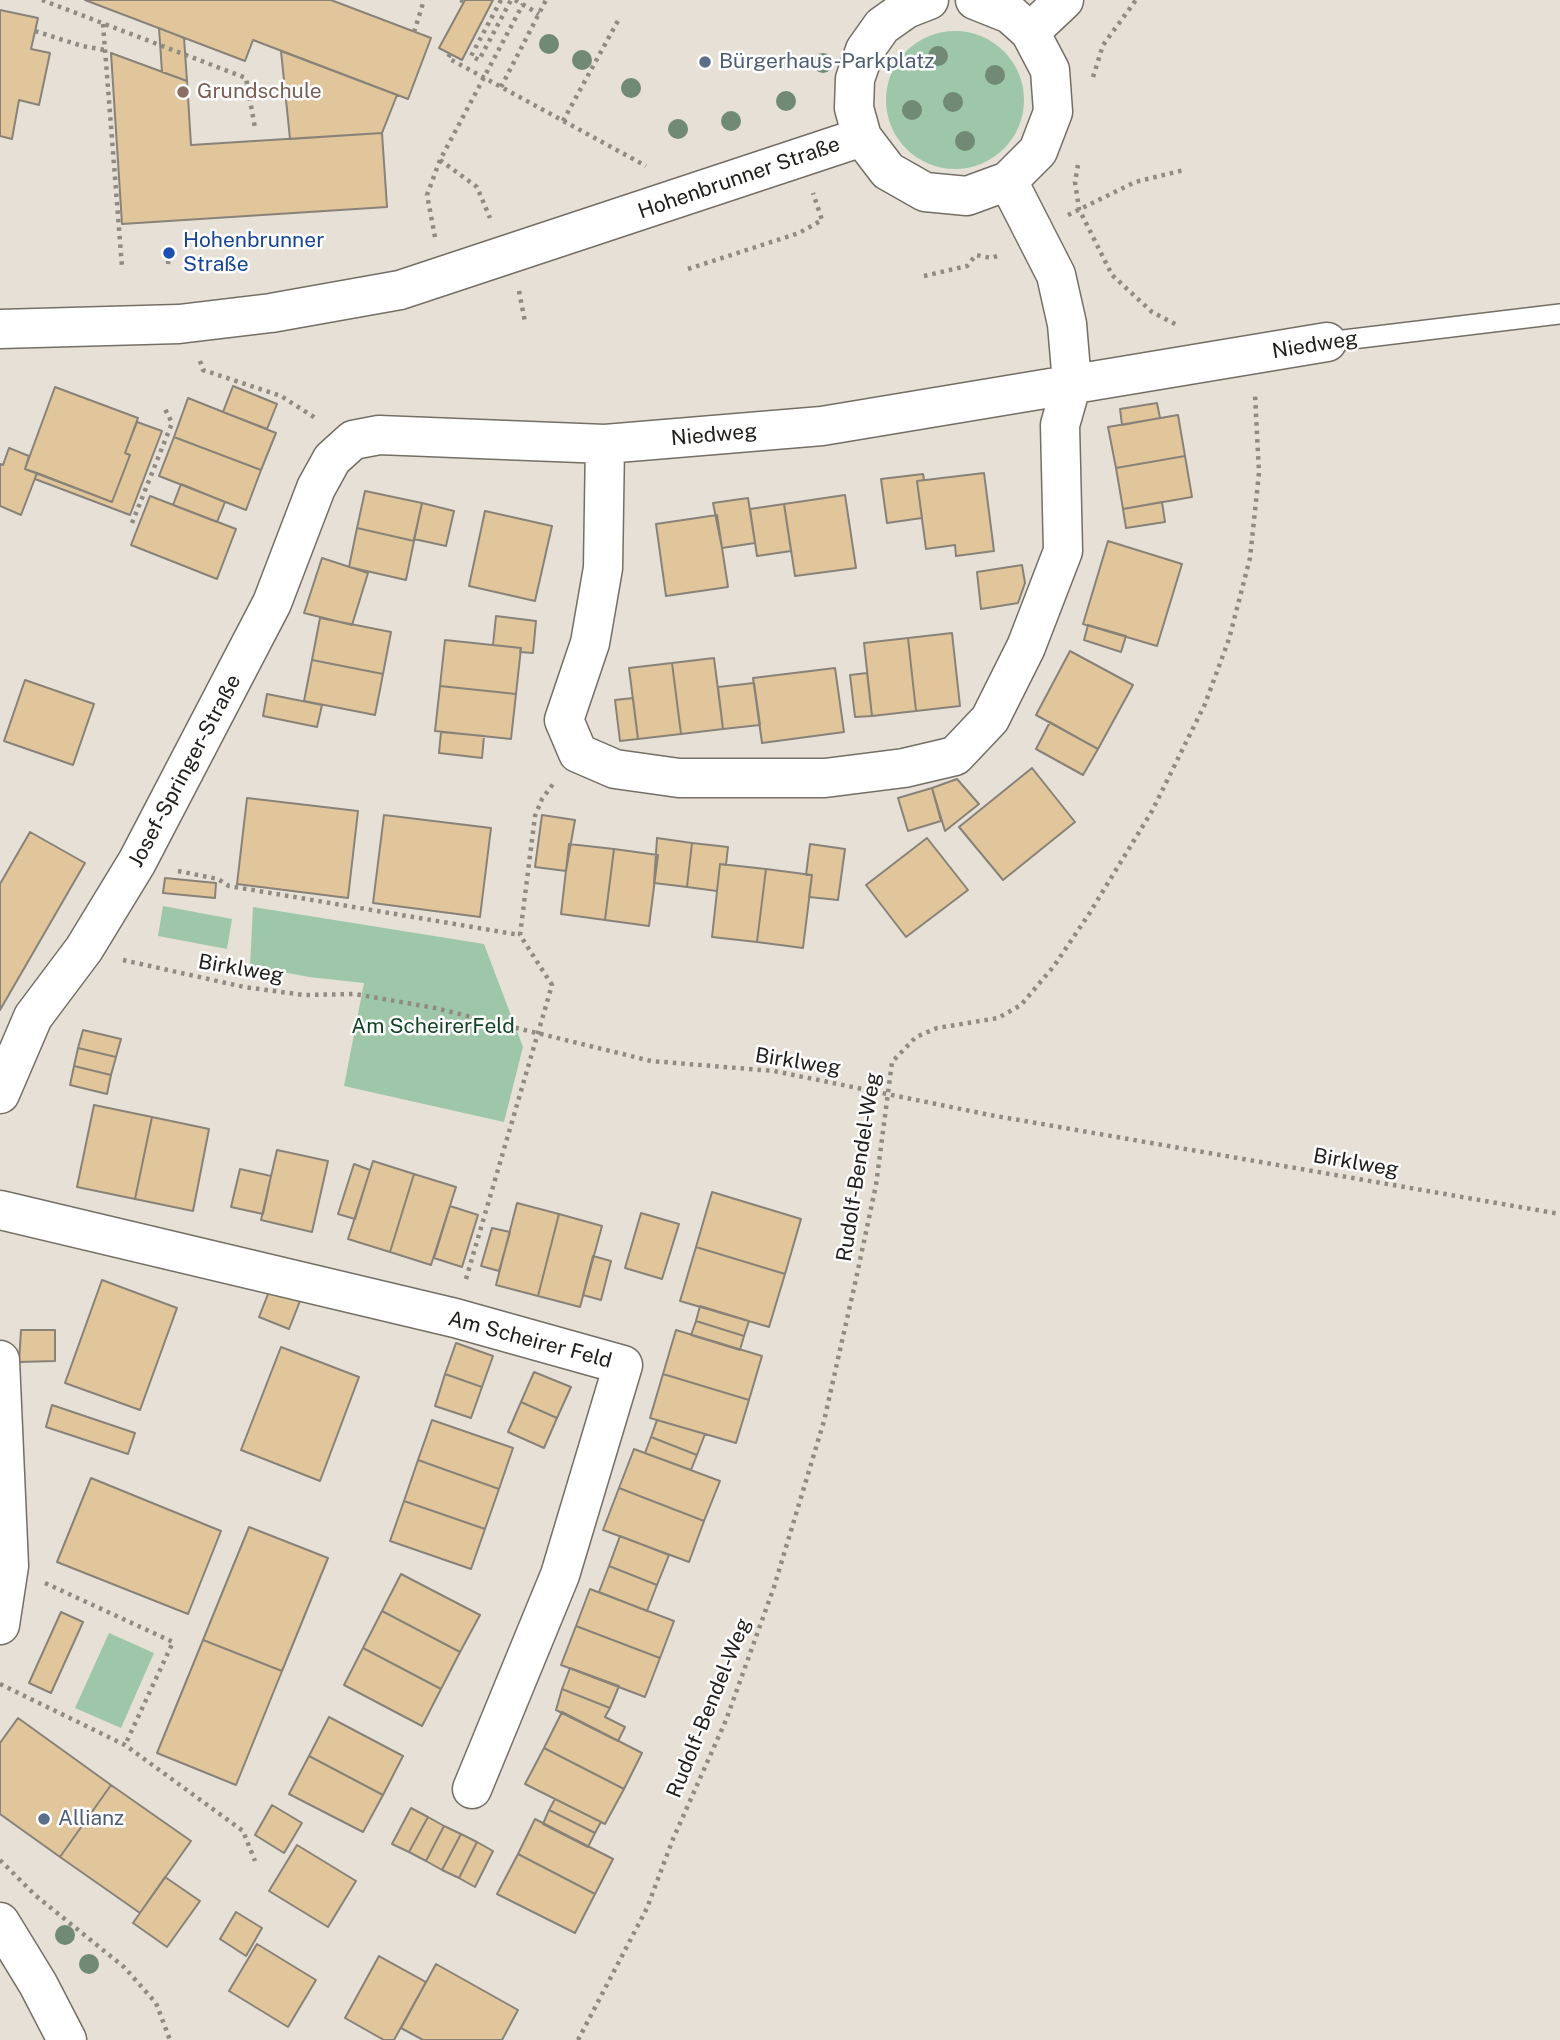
<!DOCTYPE html>
<meta charset="utf-8">
<style>
body{margin:0}
canvas{display:block;background:#e6e0d6}
</style>
<canvas width="1560" height="2040"></canvas>
<script>
const ctx = document.querySelector('canvas').getContext('2d');
ctx.lineJoin = 'round';
function paint(path, color) { ctx.fillStyle = color; ctx.fill(path, 'evenodd'); }
const toPath = rows => new Path2D(rows.map(r => 'M' + r).join(''));
function stroke(path, color, width, dash) { ctx.strokeStyle = color; ctx.lineWidth = width; ctx.lineCap = dash ? 'butt' : 'round'; ctx.setLineDash(dash || []); ctx.stroke(path); }
function drawText(font, color, halo, rows, align = 'center') {
  ctx.font = font + ' "Public Sans",sans-serif'; ctx.lineWidth = 5; ctx.setLineDash([]); ctx.textBaseline = 'middle'; ctx.strokeStyle = halo; ctx.fillStyle = color; for (const [text, x, y, turn = 0] of rows) {
    ctx.save(); ctx.translate(x, y); ctx.rotate((+turn || 0) * Math.PI / 180); ctx.textAlign = isNaN(turn) ? turn : align; if (halo) ctx.strokeText(text, 0, 0); ctx.fillText(text, 0, 0); ctx.restore();
  }
}
const green = toPath([
 '886 100a69 69 0 1 1 138 0a69 69 0 1 1-138 0Z',
 [163,906,232,919,227,949,158,936],
 [253,907,484,944,523,1047,504,1122,344,1086,364,983,309,977,250,966],
 [109,1633,154,1653,121,1728,75,1708]
]);
const building = toPath([
 [85,0,331,0,431,38,408,99,253,40,245,61,85,0],
 [493,0,462,60,439,48,465,0,493,0],
 [0,10,38,18,31,49,50,53,39,105,19,100,12,139,0,136,0,10],
 [159,28,184,38,187,81,162,72,159,28],
 [281,51,397,95,382,133,290,139,281,51],
 [111,53,187,81,191,145,382,133,387,207,122,224,111,53],
 [233,386,277,404,267,429,223,412,233,386],
 [55,387,138,418,125,453,130,455,112,502,25,469,55,387],
 [188,398,276,433,261,470,174,437,188,398],
 [1157,403,1160,418,1122,425,1120,409,1157,403],
 [1178,415,1185,456,1116,468,1108,427,1178,415],
 [137,422,162,431,130,515,35,479,37,473,112,502,130,455,125,453,137,422],
 [174,437,261,470,246,510,159,476,174,437],
 [9,448,29,456,25,469,37,473,21,515,0,506,0,464,3,465,9,448],
 [1185,456,1192,497,1123,509,1116,468,1185,456],
 [984,473,994,551,956,556,955,545,926,549,917,481,984,473],
 [923,474,924,480,917,481,922,518,887,523,881,479,923,474],
 [181,484,225,502,217,522,173,505,181,484],
 [365,491,422,503,414,541,357,528,365,491],
 [845,495,856,568,795,576,784,504,845,495],
 [150,496,236,529,217,579,131,545,150,496],
 [748,498,755,543,722,548,713,503,748,498],
 [1162,502,1165,522,1126,528,1123,509,1162,502],
 [422,503,454,511,446,546,414,539,422,503],
 [784,504,791,551,757,556,750,509,784,504],
 [485,511,552,526,535,601,469,586,485,511],
 [717,515,728,587,666,596,656,524,717,515],
 [357,528,414,541,406,580,349,567,357,528],
 [1108,541,1182,564,1157,646,1083,624,1108,541],
 [322,558,368,573,352,625,304,613,322,558],
 [1022,565,1025,583,1018,603,981,609,977,572,1022,565],
 [496,616,536,621,533,653,520,652,521,648,493,645,496,616],
 [320,618,391,632,383,674,312,660,320,618],
 [1088,625,1126,636,1121,652,1084,640,1088,625],
 [952,633,960,706,916,711,908,638,952,633],
 [908,638,916,711,872,716,864,643,908,638],
 [445,640,521,648,516,694,440,686,445,640],
 [1070,651,1133,685,1098,749,1036,715,1070,651],
 [714,658,723,729,681,734,672,663,714,658],
 [312,660,383,674,375,715,304,701,312,660],
 [672,663,681,734,638,739,629,668,672,663],
 [835,668,844,732,762,743,753,678,835,668],
 [867,673,872,716,855,717,850,675,867,673],
 [25,680,94,704,73,765,4,741,25,680],
 [754,683,760,725,723,729,718,687,754,683],
 [440,686,516,694,511,739,435,731,440,686],
 [267,694,322,705,317,727,263,716,267,694],
 [633,698,638,739,620,741,615,700,633,698],
 [1050,722,1098,749,1083,775,1036,749,1050,722],
 [441,732,484,736,482,758,439,753,441,732],
 [1032,768,1075,822,1003,880,959,827,1032,768],
 [957,779,979,804,945,831,932,788,957,779],
 [932,788,941,821,908,831,898,798,932,788],
 [247,798,358,811,348,898,237,884,247,798],
 [384,815,491,828,480,917,373,903,384,815],
 [542,815,575,820,566,871,535,867,542,815],
 [30,832,85,863,0,1010,0,884,30,832],
 [657,838,692,843,687,887,654,883,657,838],
 [927,838,968,890,906,937,866,885,927,838],
 [692,843,728,847,726,865,720,864,717,891,687,887,692,843],
 [569,844,614,849,605,920,561,914,569,844],
 [810,844,845,849,838,900,809,897,812,875,806,875,810,844],
 [614,849,658,855,649,926,605,920,614,849],
 [720,864,766,869,757,942,712,937,720,864],
 [766,869,812,875,803,948,757,942,766,869],
 [165,878,216,883,215,898,163,893,165,878],
 [83,1030,121,1039,116,1057,78,1048,83,1030],
 [78,1048,116,1057,111,1075,74,1066,78,1048],
 [74,1066,111,1075,107,1094,70,1085,74,1066],
 [94,1105,152,1117,135,1199,77,1187,94,1105],
 [152,1117,209,1129,193,1211,135,1199,152,1117],
 [277,1150,328,1161,312,1232,261,1220,277,1150],
 [373,1161,414,1174,390,1252,348,1239,373,1161],
 [354,1164,370,1170,355,1219,338,1214,354,1164],
 [240,1169,271,1176,263,1214,231,1207,240,1169],
 [414,1174,456,1187,431,1265,390,1252,414,1174],
 [712,1192,801,1219,785,1274,696,1247,712,1192],
 [517,1203,559,1214,538,1296,496,1285,517,1203],
 [450,1206,478,1215,462,1267,434,1258,450,1206],
 [641,1213,679,1224,662,1279,625,1268,641,1213],
 [559,1214,602,1226,580,1307,538,1296,559,1214],
 [492,1228,510,1232,499,1271,481,1266,492,1228],
 [696,1247,785,1274,769,1327,680,1301,696,1247],
 [593,1256,611,1261,601,1300,583,1295,593,1256],
 [102,1280,177,1308,140,1410,65,1383,102,1280],
 [270,1289,300,1301,289,1329,259,1317,270,1289],
 [700,1306,749,1321,744,1336,696,1321,700,1306],
 [696,1321,744,1336,740,1350,691,1335,696,1321],
 [21,1330,55,1330,55,1361,19,1362,21,1330],
 [676,1330,762,1356,749,1400,663,1374,676,1330],
 [456,1343,493,1356,482,1387,445,1374,456,1343],
 [281,1347,359,1377,320,1481,241,1450,281,1347],
 [534,1372,571,1387,557,1418,521,1402,534,1372],
 [445,1374,482,1387,471,1418,435,1406,445,1374],
 [663,1374,749,1400,736,1443,650,1418,663,1374],
 [521,1402,557,1418,544,1448,508,1432,521,1402],
 [52,1405,135,1433,128,1454,46,1427,52,1405],
 [432,1420,513,1448,499,1489,418,1460,432,1420],
 [657,1420,705,1434,697,1455,651,1437,657,1420],
 [651,1437,697,1455,691,1470,645,1453,651,1437],
 [634,1449,720,1481,704,1521,619,1488,634,1449],
 [418,1460,499,1489,485,1529,404,1501,418,1460],
 [91,1478,221,1531,188,1614,57,1562,91,1478],
 [619,1488,704,1521,689,1562,603,1530,619,1488],
 [404,1501,485,1529,471,1569,390,1541,404,1501],
 [249,1527,328,1558,282,1671,203,1640,249,1527],
 [620,1536,669,1555,657,1585,609,1566,620,1536],
 [609,1566,657,1585,647,1611,599,1592,609,1566],
 [401,1574,480,1615,460,1652,382,1611,401,1574],
 [590,1589,674,1621,660,1658,576,1626,590,1589],
 [382,1611,460,1652,441,1689,363,1648,382,1611],
 [61,1612,83,1622,51,1693,29,1683,61,1612],
 [576,1626,660,1658,645,1697,561,1665,576,1626],
 [203,1640,282,1671,236,1785,157,1753,203,1640],
 [363,1648,441,1689,422,1726,344,1685,363,1648],
 [570,1668,619,1686,610,1708,562,1689,570,1668],
 [562,1689,610,1708,605,1717,625,1727,618,1741,556,1710,562,1689],
 [562,1712,642,1753,624,1789,544,1748,562,1712],
 [329,1717,403,1756,383,1795,309,1756,329,1717],
 [18,1718,111,1785,60,1857,0,1814,0,1743,18,1718],
 [544,1748,624,1789,605,1824,525,1784,544,1748],
 [309,1756,383,1795,363,1832,289,1794,309,1756],
 [111,1785,191,1841,140,1913,60,1857,111,1785],
 [555,1799,601,1822,595,1833,549,1810,555,1799],
 [272,1805,302,1823,284,1853,255,1835,272,1805],
 [411,1808,428,1817,409,1852,392,1844,411,1808],
 [549,1810,595,1833,588,1847,543,1824,549,1810],
 [428,1817,444,1826,426,1861,409,1852,428,1817],
 [535,1819,613,1859,595,1894,518,1854,535,1819],
 [444,1826,461,1834,442,1870,426,1861,444,1826],
 [461,1834,477,1842,459,1878,442,1870,461,1834],
 [477,1842,493,1851,475,1887,459,1878,477,1842],
 [297,1845,356,1881,328,1927,269,1891,297,1845],
 [518,1854,595,1894,575,1933,497,1894,518,1854],
 [165,1877,200,1901,167,1947,133,1923,165,1877],
 [236,1912,262,1928,246,1956,220,1939,236,1912],
 [257,1944,316,1980,288,2027,229,1991,257,1944],
 [379,1956,426,1982,394,2040,384,2040,345,2018,379,1956],
 [436,1964,518,2010,502,2040,423,2040,401,2028,436,1964]
]);
const path = toPath([
 [42,0,246,78,255,128],
 [460,0,464,1],
 [501,0,471,56,479,60,511,0],
 [515,0,539,14],
 [103,24,122,267],
 [35,31,82,46,105,50],
 [414,32,424,0],
 [450,54,448,58,646,166],
 [1093,77,1103,45,1136,0],
 [501,87,546,0],
 [563,121,620,17],
 [440,160,477,187,490,218],
 [1078,165,1075,182,1079,209,1112,275,1152,312,1177,325],
 [1068,215,1135,182,1184,170],
 [435,237,427,195,440,160,523,4],
 [168,264,169,253],
 [688,269,799,233,822,220,813,193],
 [924,276,967,266,976,255,991,258,1001,255],
 [519,291,525,322],
 [200,361,203,370,281,396,317,419],
 [132,523,172,423,165,409],
 [178,871,218,879,229,886,520,935],
 [123,960,244,987,304,995,355,994,435,1008,651,1061,774,1071,990,1115,1560,1214],
 [466,1279,552,985,520,935,535,816,542,799,553,784],
 [45,1583,173,1642,125,1745],
 [0,1684,125,1745,243,1831,255,1861],
 [0,1860,35,1895,124,1967,156,2003,170,2040],
 [578,2040,647,1908,673,1839,726,1720,774,1587,824,1421,856,1279,876,1185,892,1062,916,1037,937,1028,998,1018,1021,1005,1054,966,1089,914,1152,811,1205,704,1229,639,1250,558,1259,473,1255,395]
]);
const service = toPath([
 [1327,342,1560,314]
]);
const minor = toPath([
 [605,444,603,568,590,643,564,720,578,753,615,769,679,778,825,778,904,768,955,756,990,719,1026,647,1063,551,1060,425,1072,383,1067,324,1056,275,1008,181],
 [0,1094,33,1017,84,949,137,862,272,603,316,488,332,459,353,440,379,435,605,444,822,426,1327,342],
 [0,1210,455,1318,623,1365,560,1575,472,1789],
 [0,1360,9,1566,0,1625]
]);
const tertiary = toPath([
 [0,1922,38,1984,67,2040]
]);
const secondary = toPath([
 [929,0,906,9,882,26,865,50,855,79,854,108,862,137,888,171,925,192,967,196,1008,181,1038,151,1053,112,1050,70,1030,32,1010,14,975,0],
 [1030,32,1064,0],
 [0,329,179,324,271,313,400,290,862,137]
]);
const trees = [
 [549,44],
 [938,56],
 [582,60],
 [823,63],
 [995,75],
 [631,88],
 [786,101],
 [953,102],
 [912,110],
 [731,121],
 [678,129],
 [965,141],
 [65,1935],
 [89,1964]
];
const markers = [
 [705,62,7,"#5c6f8a"],
 [183,92,7,"#8d6e63"],
 [169,253,7,"#1a4fb4"],
 [44,1819,7,"#5c6f8a"]
];
const serviceNames = [
 ["Bürgerhaus-Parkplatz",719,62],
 ["Allianz",58,1819]
];
const educationNames = [
 ["Grundschule",197,92]
];
const streetNames = [
 ["Hohenbrunner Straße",739,178,-19],
 ["Niedweg",1315,345,-9],
 ["Niedweg",714,435,-5],
 ["Josef-Springer-Straße",185,771,-62],
 ["Birklweg",241,969,10],
 ["Birklweg",798,1062,9],
 ["Birklweg",1356,1163,10],
 ["Rudolf-Bendel-Weg",859,1167,-81],
 ["Am Scheirer Feld",530,1340,15],
 ["Rudolf-Bendel-Weg",709,1708,-68]
];
const transitNames = [
 ["Hohenbrunner",183,241],
 ["Straße",183,265]
];
const parkNames = [
 ["Am ScheirerFeld",433,1027]
];
paint(green, '#9ec7a9');
paint(building, '#e0c69a');
stroke(building, '#888279', 2);
stroke(service, '#746f66', 22);
stroke(minor, '#746f66', 41);
stroke(tertiary, '#746f66', 41);
stroke(secondary, '#746f66', 41);
stroke(path, '#8f8b83', 4.5, [3.5, 5]);
stroke(service, '#fff', 19);
stroke(minor, '#fff', 38);
stroke(tertiary, '#fff', 38);
stroke(secondary, '#fff', 38);
ctx.fillStyle = '#718a75';
for (const [x, y] of trees) { ctx.beginPath(); ctx.arc(x, y, 10, 0, 2 * Math.PI); ctx.fill(); }
for (const [x, y, r, color] of markers) { const dot = new Path2D(); dot.arc(x, y, r, 0, 2 * Math.PI); ctx.fillStyle = color; ctx.fill(dot); stroke(dot, '#fff', 2.5); }
drawText('21px', '#4e5e75', '#fff', serviceNames, 'left');
drawText('21px', '#785e54', '#fff', educationNames, 'left');
drawText('21px', '#22201c', '#fff', streetNames);
drawText('21px', '#164399', '#fff', transitNames, 'left');
drawText('21px', '#114425', '#fff', parkNames);
</script>
